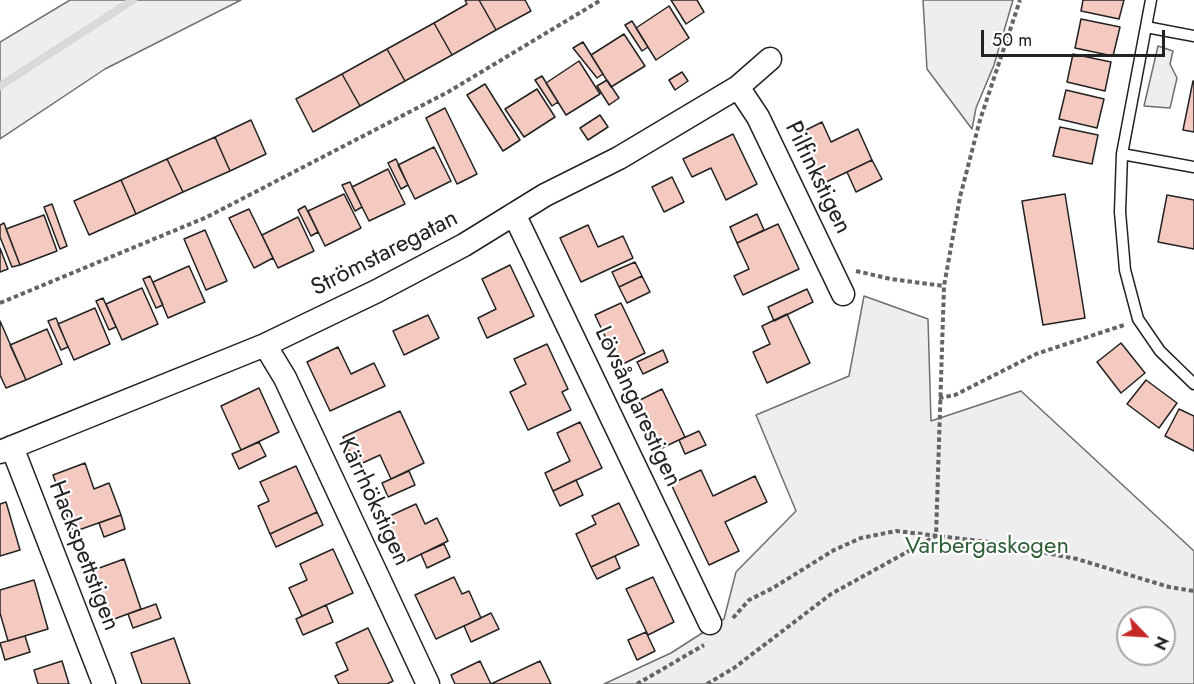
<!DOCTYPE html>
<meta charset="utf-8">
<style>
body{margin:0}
#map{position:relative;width:1194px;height:684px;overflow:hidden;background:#fff;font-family:Jost,sans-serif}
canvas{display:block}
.north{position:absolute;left:1116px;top:606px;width:60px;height:60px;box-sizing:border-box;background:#fff;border:2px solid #a7a7a7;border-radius:50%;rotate:115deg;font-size:16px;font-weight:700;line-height:24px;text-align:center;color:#222}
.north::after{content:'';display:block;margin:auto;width:21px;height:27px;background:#c62828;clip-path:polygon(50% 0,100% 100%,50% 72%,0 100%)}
.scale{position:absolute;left:981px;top:30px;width:184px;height:27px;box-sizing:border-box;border:3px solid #222;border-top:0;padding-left:8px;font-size:18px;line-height:21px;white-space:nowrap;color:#222;-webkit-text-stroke:4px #fff;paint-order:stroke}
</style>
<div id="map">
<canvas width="1194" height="684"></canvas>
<div class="north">N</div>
<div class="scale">50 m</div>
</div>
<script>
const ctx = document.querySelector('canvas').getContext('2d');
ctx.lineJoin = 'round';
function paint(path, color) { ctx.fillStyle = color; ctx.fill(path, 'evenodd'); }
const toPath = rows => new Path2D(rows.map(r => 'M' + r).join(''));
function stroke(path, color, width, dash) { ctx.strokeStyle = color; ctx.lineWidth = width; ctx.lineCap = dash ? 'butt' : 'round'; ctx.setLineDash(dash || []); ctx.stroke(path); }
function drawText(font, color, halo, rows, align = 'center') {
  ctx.font = font + ' Jost,sans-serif'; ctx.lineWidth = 4.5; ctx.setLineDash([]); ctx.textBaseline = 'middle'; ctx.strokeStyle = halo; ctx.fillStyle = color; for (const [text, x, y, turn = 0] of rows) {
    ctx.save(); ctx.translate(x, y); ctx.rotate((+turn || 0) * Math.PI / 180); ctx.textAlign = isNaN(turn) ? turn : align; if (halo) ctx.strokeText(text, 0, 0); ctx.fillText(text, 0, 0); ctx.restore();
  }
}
const green = toPath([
 [70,0,241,0,105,69,0,139,0,42,70,0],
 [923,0,1013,0,994,65,976,108,972,129,927,69,923,0],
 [1158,46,1173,51,1170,64,1177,78,1170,108,1144,106,1158,46],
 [864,296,928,319,931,421,1021,391,1194,551,1194,684,604,684,671,653,724,619,736,572,796,511,756,415,849,376,864,296],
 [1128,618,1164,618,1164,654,1128,654,1128,618]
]);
const stream = toPath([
 [0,86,133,0]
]);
const building = toPath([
 [465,0,479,0,496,30,452,55,434,23,467,4,465,0],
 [479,0,525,0,531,11,496,30,479,0],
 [671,0,697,0,704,12,686,24,671,0],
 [1083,0,1124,0,1119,19,1081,11,1083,0],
 [669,6,689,38,656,60,636,28,669,6],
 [1081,19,1120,27,1113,56,1075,48,1081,19],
 [632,21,648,47,642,51,625,25,632,21],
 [434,23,452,55,405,81,387,49,434,23],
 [624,34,645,66,611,87,591,55,624,34],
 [583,42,603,74,597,78,573,48,583,42],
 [387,49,405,81,360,106,342,74,387,49],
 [1073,54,1111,62,1105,91,1067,82,1073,54],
 [579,61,600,94,566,115,546,83,579,61],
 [682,72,688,81,675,90,669,80,682,72],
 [342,74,360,106,313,132,296,99,342,74],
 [542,76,558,102,552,106,535,80,542,76],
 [607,80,619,98,609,105,597,86,607,80],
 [1193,81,1194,81,1194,132,1183,130,1193,81],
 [485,84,520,140,503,151,467,95,485,84],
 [537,89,555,117,524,137,505,109,537,89],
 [1066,90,1104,99,1097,128,1059,119,1066,90],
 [445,108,477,174,457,184,426,118,445,108],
 [600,115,608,127,588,140,580,128,600,115],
 [251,120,266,154,230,171,215,137,251,120],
 [822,122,831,142,858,129,872,160,822,184,798,134,822,122],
 [1060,127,1098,135,1092,164,1053,156,1060,127],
 [733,134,757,184,726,200,711,168,692,177,683,159,733,134],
 [215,137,230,171,183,192,167,159,215,137],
 [434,147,451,181,415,199,398,165,434,147],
 [167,159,183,192,136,214,121,180,167,159],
 [396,159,408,185,401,189,388,163,396,159],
 [872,160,882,179,856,192,847,172,872,160],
 [388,169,405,204,369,221,352,187,388,169],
 [672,177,684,202,664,212,652,187,672,177],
 [121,180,136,214,89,235,74,201,121,180],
 [350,182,362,207,355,211,342,185,350,182],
 [344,194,361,228,325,246,308,211,344,194],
 [1065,194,1085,318,1043,325,1022,201,1065,194],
 [1167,195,1194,200,1194,249,1158,242,1167,195],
 [52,204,67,246,60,249,44,207,52,204],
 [305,206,318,232,311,236,298,210,305,206],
 [249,209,273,258,254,268,229,218,249,209],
 [757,214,764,230,737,243,730,227,757,214],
 [44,215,57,251,20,265,6,229,44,215],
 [298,217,314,251,278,268,262,235,298,217],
 [4,223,20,265,12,267,0,237,0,225,4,223],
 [778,224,799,269,743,295,734,276,749,269,737,243,778,224],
 [588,225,598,247,623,236,633,258,581,282,560,238,588,225],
 [205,230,227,281,206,290,184,239,205,230],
 [0,248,8,269,0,272,0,248],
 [635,262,642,276,619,287,612,272,635,262],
 [510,265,534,316,487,338,478,318,496,309,482,279,510,265],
 [189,266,205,302,168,318,153,282,189,266],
 [150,276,163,305,156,308,143,279,150,276],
 [642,276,650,292,627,303,619,287,642,276],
 [142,288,158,324,122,340,106,304,142,288],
 [807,289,813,302,774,321,768,307,807,289],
 [103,298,116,327,109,330,96,301,103,298],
 [621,303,645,353,619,366,595,315,621,303],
 [95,308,110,344,74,360,58,324,95,308],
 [787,314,810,363,767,383,753,352,770,344,762,326,787,314],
 [428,315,439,338,404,355,393,331,428,315],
 [56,318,68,347,61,350,48,321,56,318],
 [0,321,26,380,6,388,0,375,0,321],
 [47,329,62,364,26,380,10,345,47,329],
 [1121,343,1145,373,1121,393,1097,362,1121,343],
 [547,344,568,389,562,392,571,410,528,430,510,392,526,384,514,359,547,344],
 [338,347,351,374,374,363,385,386,330,411,307,362,338,347],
 [663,350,668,362,643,374,637,362,663,350],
 [1146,380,1177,403,1159,428,1127,404,1146,380],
 [259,388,279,432,241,450,221,406,259,388],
 [662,389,685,437,658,450,636,402,662,389],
 [1179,409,1194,416,1194,451,1165,436,1179,409],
 [400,411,424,463,391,479,380,455,356,466,343,437,400,411],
 [580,422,602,468,553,491,545,473,570,461,557,433,580,422],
 [699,431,706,445,685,454,679,440,699,431],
 [259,442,266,456,239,469,232,454,259,442],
 [85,463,94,489,109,483,121,515,73,532,53,475,85,463],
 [296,466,317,512,270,534,258,506,269,501,260,482,296,466],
 [701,470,713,496,755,476,767,502,725,522,739,551,709,565,671,484,701,470],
 [409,471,415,485,388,497,382,483,409,471],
 [576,480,583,495,560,506,553,491,576,480],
 [6,502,20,550,0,556,0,504,6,502],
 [619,503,639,545,591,567,576,534,596,524,592,516,619,503],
 [416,504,425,524,437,518,448,541,403,563,383,519,416,504],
 [317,512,323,525,276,547,270,534,317,512],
 [121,515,125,529,104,537,99,523,121,515],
 [444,544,450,557,427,568,421,554,444,544],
 [333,549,353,593,302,616,289,588,307,580,300,564,333,549],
 [615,556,620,568,597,579,591,567,615,556],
 [124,559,141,609,109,621,91,571,124,559],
 [454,577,462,594,469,591,481,618,436,639,415,595,454,577],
 [653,577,674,622,648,635,626,589,653,577],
 [34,580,48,629,8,641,0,613,0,590,34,580],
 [156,604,161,618,133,628,128,614,156,604],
 [326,605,333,622,303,635,296,619,326,605],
 [491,613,499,629,471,642,464,626,491,613],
 [368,628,393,681,387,684,339,684,335,676,348,670,336,643,368,628],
 [646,632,655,651,637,660,628,640,646,632],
 [25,636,30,652,5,660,0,643,25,636],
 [174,638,190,684,142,684,131,653,174,638],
 [62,661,69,684,38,684,34,670,62,661],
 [480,661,491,684,455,684,451,675,480,661],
 [540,661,551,684,491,684,540,661]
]);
const path = toPath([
 [856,271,891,279,944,286],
 [0,303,207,217,448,92,601,0],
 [939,398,955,395,1036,354,1124,325],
 [733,618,749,600,773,588,834,550,861,538,896,531,989,542,1077,559,1169,587,1194,591],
 [637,684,704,645],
 [707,684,734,668,831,594,936,536,944,286,960,197,980,120,1020,0]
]);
const lane = toPath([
 [1151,0,1122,154,1120,212,1125,270,1138,319,1160,351,1194,384],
 [1146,27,1194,36],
 [1122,154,1194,167]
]);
const street = toPath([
 [738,87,758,117,843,294],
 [514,214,710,623],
 [265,345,285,378,428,684],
 [12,447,104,684],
 [0,452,265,345,377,291,464,245,545,195,619,158,738,87,770,59]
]);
const streetNames = [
 ["Pilfinkstigen",817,178,64],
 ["Strömstaregatan",385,254,-27],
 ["Lövsångarestigen",637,407,65],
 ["Kärrhökstigen",373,502,65],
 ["Hackspettstigen",83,556,69]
];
const parkNames = [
 ["Varbergaskogen",987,547]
];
paint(green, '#eee');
stroke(green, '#6f6f6f', 1.5);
stroke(stream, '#d9d9d9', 8);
paint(building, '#f3c9c0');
stroke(building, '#222', 1.5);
stroke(lane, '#222', 13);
stroke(street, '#222', 25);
stroke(path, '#646464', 4, [4.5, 3]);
stroke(lane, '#fff', 10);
stroke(street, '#fff', 22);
drawText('24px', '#222', '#fff', streetNames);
drawText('24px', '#2f5e38', '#fff', parkNames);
</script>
